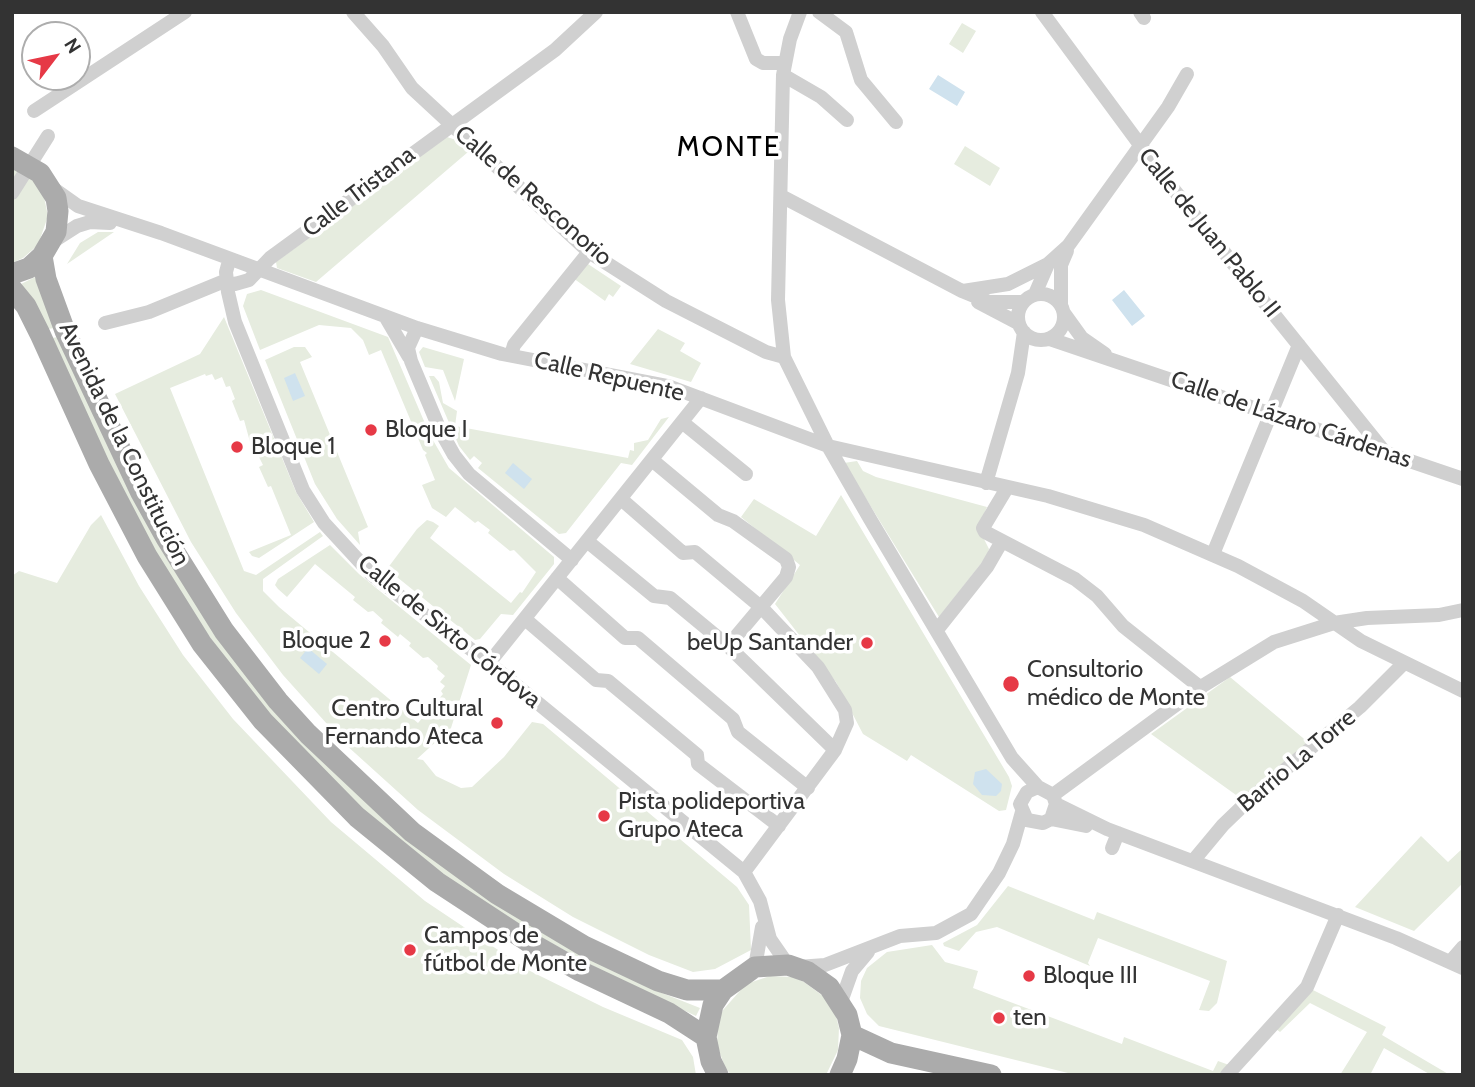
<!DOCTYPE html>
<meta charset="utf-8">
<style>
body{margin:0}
#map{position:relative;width:1475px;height:1087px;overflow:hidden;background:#fff;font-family:Cabin,sans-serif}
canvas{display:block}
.frame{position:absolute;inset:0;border:14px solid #333;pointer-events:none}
.north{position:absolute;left:21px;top:21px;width:70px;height:70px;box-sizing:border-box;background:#fff;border:2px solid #adadad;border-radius:50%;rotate:58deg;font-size:19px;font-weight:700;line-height:28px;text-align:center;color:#333}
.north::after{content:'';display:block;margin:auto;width:24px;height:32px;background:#e63946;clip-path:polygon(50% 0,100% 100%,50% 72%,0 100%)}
</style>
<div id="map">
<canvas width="1475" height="1087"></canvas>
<div class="frame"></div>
<div class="north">N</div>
</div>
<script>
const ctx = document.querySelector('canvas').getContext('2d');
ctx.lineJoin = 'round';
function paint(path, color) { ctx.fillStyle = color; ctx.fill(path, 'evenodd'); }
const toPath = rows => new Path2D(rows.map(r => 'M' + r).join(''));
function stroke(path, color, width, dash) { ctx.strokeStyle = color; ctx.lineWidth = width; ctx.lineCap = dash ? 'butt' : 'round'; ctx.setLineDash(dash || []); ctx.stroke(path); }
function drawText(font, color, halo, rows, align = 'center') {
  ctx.font = font + ' Cabin,sans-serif'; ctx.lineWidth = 7; ctx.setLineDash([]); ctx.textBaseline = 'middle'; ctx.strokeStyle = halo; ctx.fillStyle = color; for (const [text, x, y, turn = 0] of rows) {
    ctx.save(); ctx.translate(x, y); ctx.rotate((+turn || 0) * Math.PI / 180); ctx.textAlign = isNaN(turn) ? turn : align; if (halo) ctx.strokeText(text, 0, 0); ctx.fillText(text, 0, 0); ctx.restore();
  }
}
const green = toPath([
 [962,23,976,31,963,53,949,44],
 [447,137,456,140,468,152,316,282,277,268,276,262],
 [965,146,1000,168,990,186,954,164],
 [12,167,33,180,44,197,48,216,38,245,23,258,12,263],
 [98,232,114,232,67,264,80,243],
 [585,262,621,286,613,297,609,294,605,301,573,278],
 [35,277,55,328,47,329,21,284],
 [261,290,388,337,430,435,449,468,554,557,554,564,513,615,501,614,480,639,475,640,387,569,417,529,427,520,433,522,439,526,430,538,511,603,520,592,522,593,536,572,514,550,510,551,488,533,490,530,478,521,475,523,455,507,446,517,432,508,422,485,435,480,425,455,427,453,423,450,381,350,369,355,363,340,351,328,319,325,260,350,243,306,247,294],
 [224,317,296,492,314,522,259,558,252,556,249,552,291,535,271,486,268,487,259,467,263,465,257,453,253,453,244,420,240,421,232,401,235,399,230,386,226,387,222,377,215,380,212,374,206,376,205,374,170,388,244,571,256,575,320,532,323,536,263,579,263,591,279,607,418,723,443,694,441,691,445,686,440,682,445,676,437,669,438,666,428,657,423,658,409,646,411,643,400,634,398,637,381,623,383,620,373,611,368,612,353,600,355,597,315,564,287,597,278,589,275,585,278,579,330,545,359,574,471,665,451,728,417,759,423,760,436,776,461,788,472,787,504,757,532,722,543,724,737,887,749,905,751,950,715,969,693,972,649,955,573,917,504,874,418,810,345,744,283,675,236,613,191,542,115,394,200,354],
 [658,329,685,343,680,351,701,363,691,382,630,364],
 [59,337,96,420,321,759,652,989,700,1008,696,1016,623,982,503,917,401,844,315,766,238,677,183,599,125,497,51,338],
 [294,347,305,347,312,357,300,362,368,527,358,532,360,545,337,519,315,484,265,360],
 [423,347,464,359,455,401,443,370,425,367,419,352],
 [429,376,434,376,439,382,443,403,457,411,455,426,628,458,630,450,634,451,634,443,648,440,661,419,669,417,632,465,621,463,566,533,559,534,478,468,482,463,474,456,470,460,459,446],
 [857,461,863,471,876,477,987,507,978,527,989,549,987,556,939,617,844,463],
 [841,495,1009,777,1012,786,1006,810,999,811,911,755,907,761,863,734,836,682,775,604,800,565,741,517,754,499,816,536],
 [101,515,139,586,183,655,233,719,331,822,425,901,528,970,603,1007,682,1040,693,1057,696,1075,12,1075,12,576,19,571,57,583,91,525],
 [1230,677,1309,743,1243,800,1151,734],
 [1421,836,1448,862,1463,848,1463,883,1414,931,1355,907],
 [1008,886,1094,920,1097,912,1227,961,1217,1003,1209,1011,1199,1010,1210,981,1098,938,1088,963,1090,966,997,927,976,932,959,951,944,946,943,943,977,925],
 [932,945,945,962,978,971,973,988,1122,1044,1124,1037,1213,1071,1218,1061,1229,1065,1221,1075,1076,1075,879,1026,867,1014,860,998,861,981,867,968,887,952],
 [770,976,793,977,804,982,823,996,836,1016,839,1028,838,1050,826,1075,731,1075,725,1067,717,1045,718,1021,723,1010,746,984],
 [1311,989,1386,1027,1382,1035,1450,1075,1431,1075,1384,1048,1370,1075,1340,1075,1367,1032,1310,1003,1280,1032,1276,1029]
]);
const water = toPath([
 [938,75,965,92,957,106,929,89],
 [1124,290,1145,316,1132,326,1112,300],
 [295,373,305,396,293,401,284,378],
 [513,463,532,479,524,489,505,473],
 [308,648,327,664,319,674,300,658],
 [986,769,1002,784,1001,791,996,796,982,795,973,784,975,772]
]);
const minor = toPath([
 [353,12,383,46,412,88,589,252,666,301,766,352,784,357],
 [737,12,756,59,763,63,784,63],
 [800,12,790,39,783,75,778,300,784,357,828,446,870,519,1012,758,1038,787],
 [819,12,846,32,861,80,896,122],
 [1042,12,1166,180,1383,450],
 [1140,12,1144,18],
 [783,75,821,97,847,120],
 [34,111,185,12],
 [54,189,78,206,161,233,417,328,502,354,668,386,828,446,1048,496,1144,525,1238,566,1303,601,1361,641,1463,691],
 [12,193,48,136],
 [781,196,962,291,989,302,1023,302],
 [52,242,77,226,90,222,110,223],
 [229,261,226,272,228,292,235,322,303,490,324,523,372,575,489,663,744,872,760,901,770,939,788,965],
 [963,291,1008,284,1048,264],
 '1018 317a23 23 0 1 1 46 0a23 23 0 1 1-46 0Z',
 [1035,294,1048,264,1068,246,1168,107,1187,74],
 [978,302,1018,323],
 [1061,305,1061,265,1067,251],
 [1064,313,1082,338,1105,354],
 [385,316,409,357],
 [105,323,149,312,222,282,235,284,249,280,270,258,555,50,596,12],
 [417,328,408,348,411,361,440,430,454,455,469,474,572,560],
 [1050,339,1463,479],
 [511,355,514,345,589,252],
 [682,422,746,474],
 [652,460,718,515,733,521,786,559,789,567,786,577,728,646],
 [986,483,1018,373,1024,332],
 [1007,488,983,528,985,532,1075,579,1097,596,1123,626,1201,688],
 [621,499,683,553,695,552,762,608,818,667,845,710,847,723,835,750,744,872],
 [587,541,654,596,670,598,728,646,835,750],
 [1213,554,1299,345],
 [557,578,625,638,638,638,733,719,738,732,808,788],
 [525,619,596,680,608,681,697,755,698,764,779,826],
 [937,630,987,567,1002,541],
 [489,663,701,398],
 [1053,795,1196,690,1274,642,1334,623,1367,618,1439,615,1463,610],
 [1056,804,1107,829,1396,938,1463,968],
 [1051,819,1056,804,1053,795,1038,787,1027,792,1020,804,1027,820,1043,823,1051,819,1086,826],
 [1112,848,1118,833],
 [1193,861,1223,825,1250,799,1360,707,1403,664],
 [1450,962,1463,947],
 [755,967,762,927],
 [798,967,825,965,900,936,936,933,971,914,999,873,1013,844,1022,812],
 [841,1002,852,971,868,952],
 [1227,1075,1307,987,1338,915]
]);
const primary = toPath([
 [12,157,40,173,56,198,58,211,56,232,42,256,29,268,12,274],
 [42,256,46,279,65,331,141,493,166,538,224,631,278,701,308,734,412,832,497,894,584,946,658,981,687,990,723,990],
 [12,289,26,306,40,334,99,464,147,556,202,644,263,721,357,817,437,882,527,941,580,971,669,1013,706,1037],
 [852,1035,891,1053,991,1075],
 [718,1075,711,1061,706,1037,713,1005,723,990,755,967,788,965,808,972,829,987,847,1015,852,1035,847,1059,840,1075]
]);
const markers = [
 [371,430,7,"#e63946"],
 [237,447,7,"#e63946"],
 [385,641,7,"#e63946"],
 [867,643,7,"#e63946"],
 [1011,684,9,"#e63946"],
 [497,723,7,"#e63946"],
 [604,816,7,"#e63946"],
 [410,950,7,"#e63946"],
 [1029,976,7,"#e63946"],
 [999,1018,7,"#e63946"]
];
const streetNames = [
 ["Calle Tristana",359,192,-37],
 ["Calle de Resconorio",533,196,41],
 ["Calle de Juan Pablo II",1209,233,51],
 ["Calle Repuente",609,377,13],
 ["Calle de Lázaro Cárdenas",1291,420,19],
 ["Avenida de la Constitución",124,444,64],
 ["Calle de Sixto Córdova",449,632,39],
 ["Barrio La Torre",1297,761,-40]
];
const poiNames = [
 ["Bloque I",385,430],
 ["Bloque 1",251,447],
 ["Bloque 2",371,641,"right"],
 ["beUp Santander",853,643,"right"],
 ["Consultorio",1027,670],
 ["médico de Monte",1027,698],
 ["Centro Cultural",483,709,"right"],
 ["Fernando Ateca",483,737,"right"],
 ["Pista polideportiva",618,802],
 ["Grupo Ateca",618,830],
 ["Campos de",424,936],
 ["fútbol de Monte",424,964],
 ["Bloque III",1043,976],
 ["ten",1013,1018]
];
const quarterNames = [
 ["MONTE",729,148]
];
paint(green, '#e6ecdf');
paint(water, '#cfe2ee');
stroke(minor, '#d0d0d0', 14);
stroke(primary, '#ababab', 21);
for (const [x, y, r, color] of markers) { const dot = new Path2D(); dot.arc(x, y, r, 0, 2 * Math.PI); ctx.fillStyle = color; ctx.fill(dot); stroke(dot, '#fff', 2.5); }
drawText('24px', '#333', '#fff', streetNames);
drawText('24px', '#333', '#fff', poiNames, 'left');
ctx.letterSpacing = '2px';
drawText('28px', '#000', '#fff', quarterNames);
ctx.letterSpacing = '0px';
</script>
